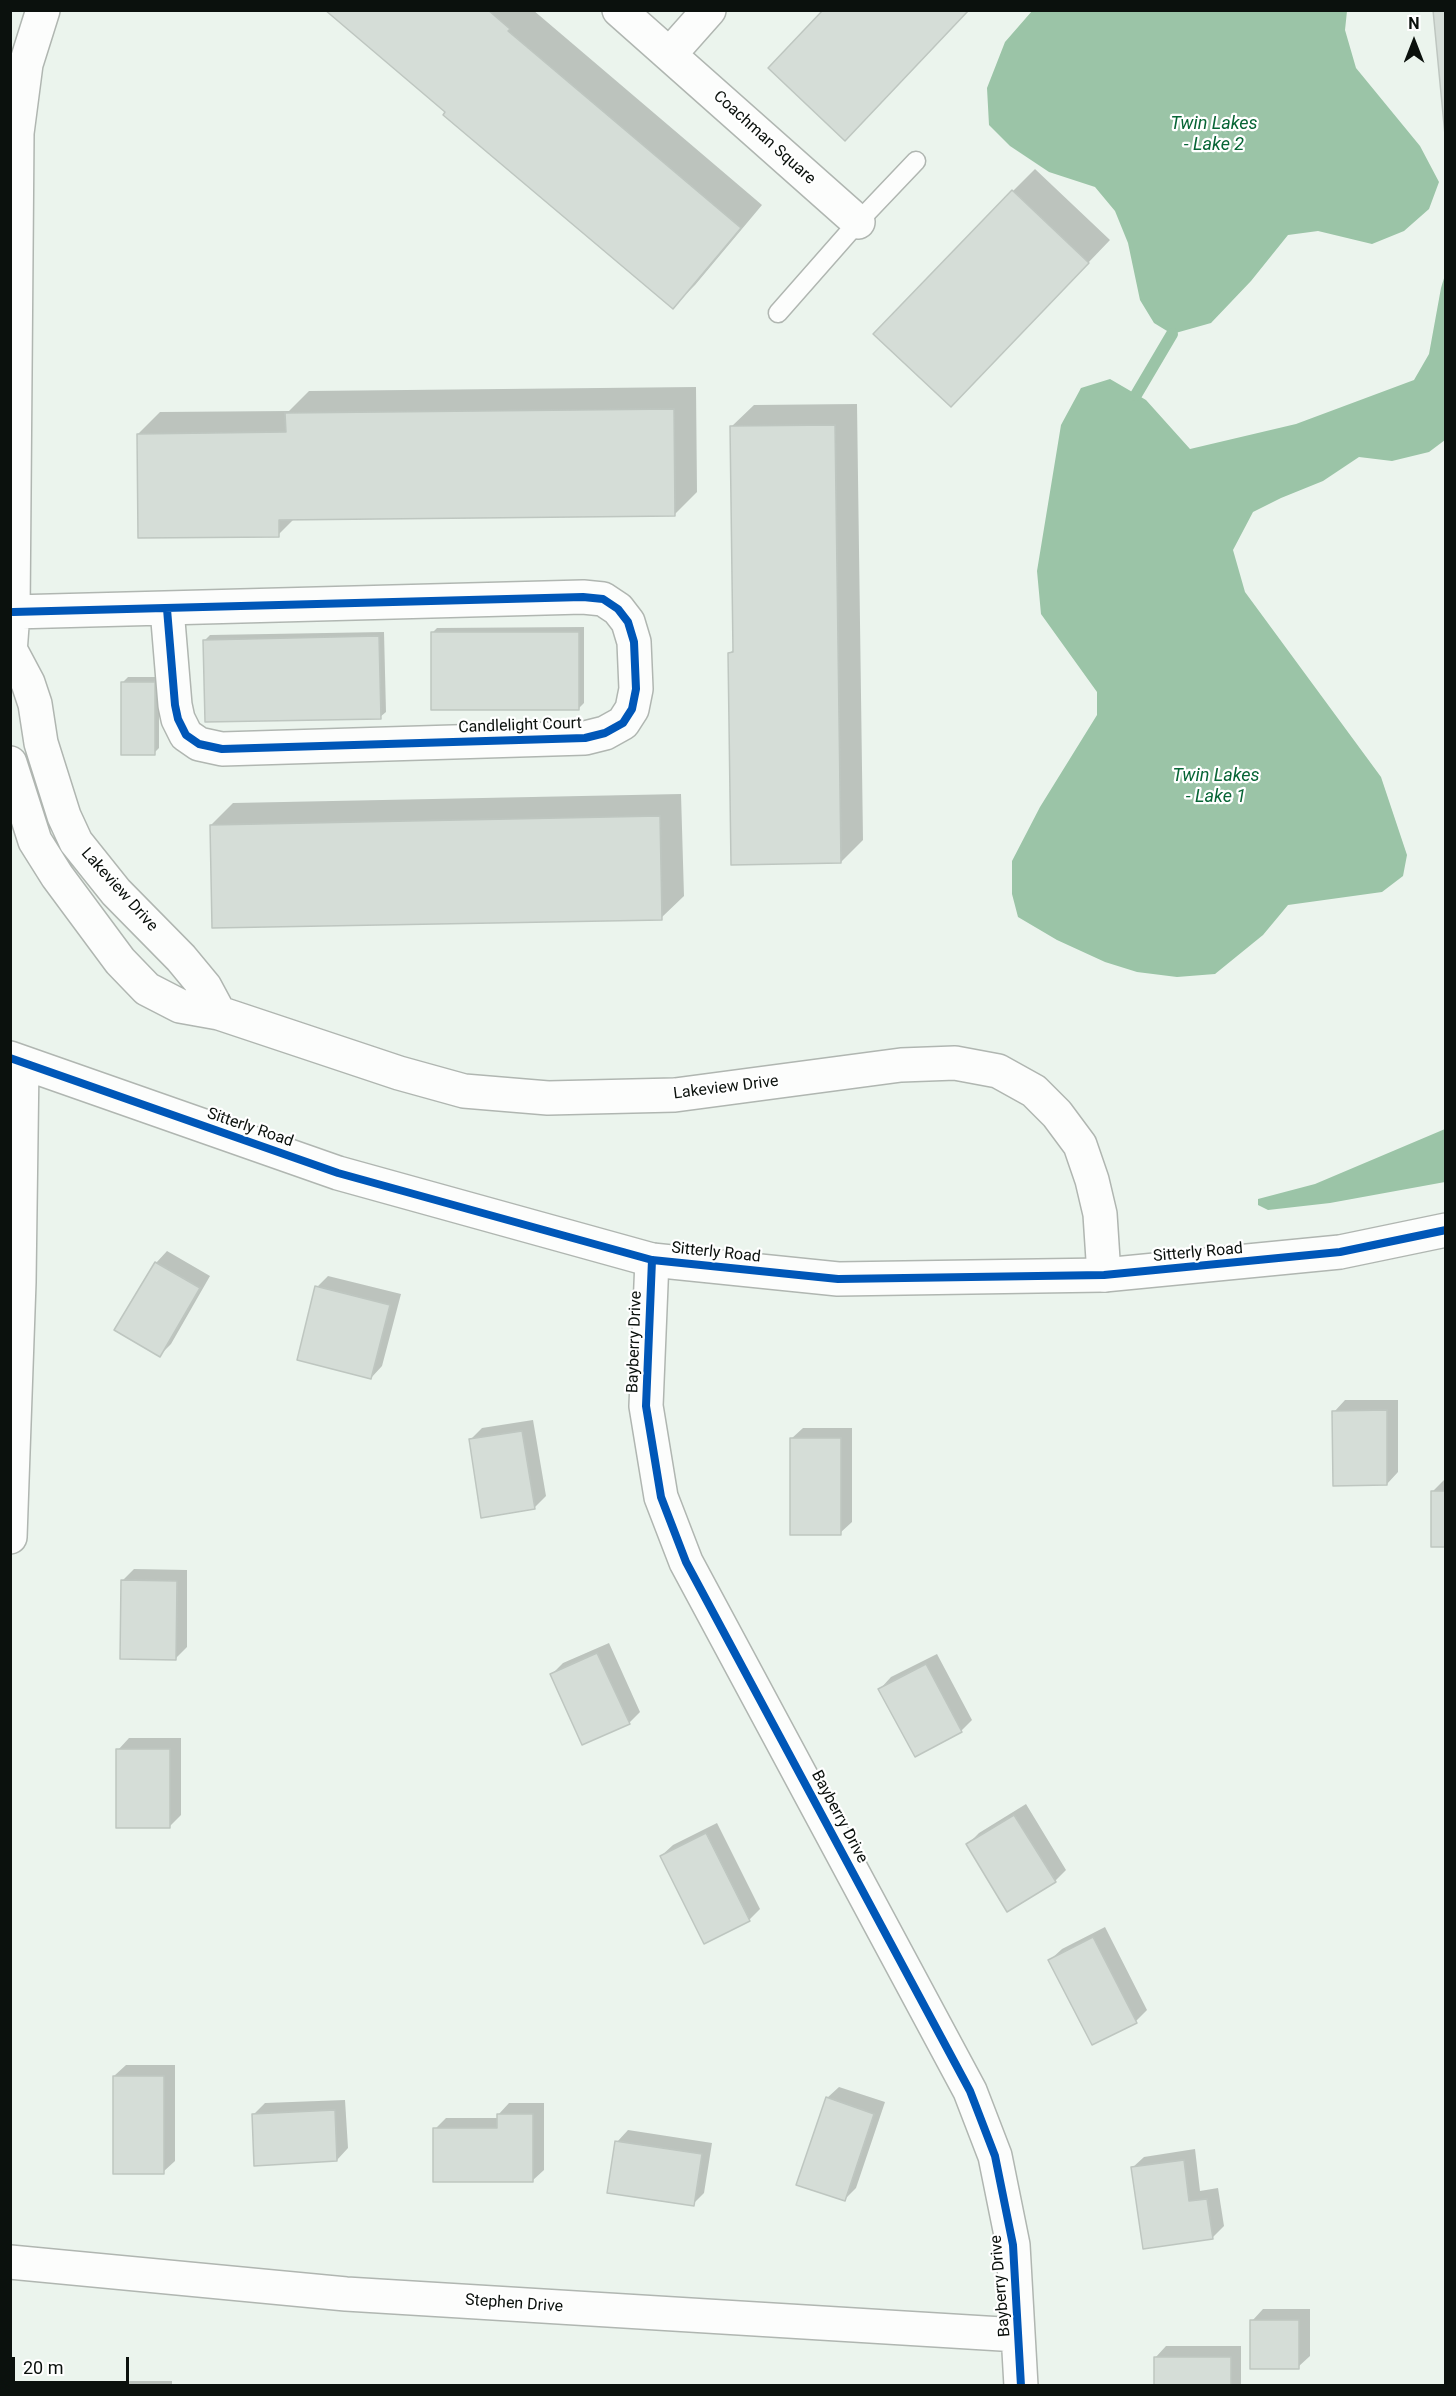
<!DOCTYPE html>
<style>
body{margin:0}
#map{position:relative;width:1456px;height:2396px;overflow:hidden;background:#ebf4ed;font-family:Roboto,sans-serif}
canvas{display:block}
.frame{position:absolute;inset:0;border:12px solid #0b110d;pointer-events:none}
.north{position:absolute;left:1384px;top:12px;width:60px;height:60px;-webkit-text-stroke:4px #fff;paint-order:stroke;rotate:0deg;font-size:16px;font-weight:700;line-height:24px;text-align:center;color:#0b110d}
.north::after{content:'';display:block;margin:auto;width:21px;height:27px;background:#0b110d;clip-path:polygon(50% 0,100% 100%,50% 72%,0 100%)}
.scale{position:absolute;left:12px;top:2357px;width:117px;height:27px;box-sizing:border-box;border:3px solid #0b110d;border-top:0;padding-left:8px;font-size:18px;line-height:21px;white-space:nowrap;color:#0b110d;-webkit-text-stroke:4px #fff;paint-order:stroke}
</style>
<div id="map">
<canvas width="1456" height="2396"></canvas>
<div class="frame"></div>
<div class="north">N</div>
<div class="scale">20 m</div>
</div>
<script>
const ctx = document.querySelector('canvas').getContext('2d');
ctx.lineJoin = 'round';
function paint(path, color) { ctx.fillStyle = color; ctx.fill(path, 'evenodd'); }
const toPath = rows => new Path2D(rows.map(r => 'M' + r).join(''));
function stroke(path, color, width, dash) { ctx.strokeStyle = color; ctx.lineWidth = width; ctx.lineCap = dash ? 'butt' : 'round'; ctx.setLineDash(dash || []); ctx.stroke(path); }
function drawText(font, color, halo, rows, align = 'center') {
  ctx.font = font + ' Roboto,sans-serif'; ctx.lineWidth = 4.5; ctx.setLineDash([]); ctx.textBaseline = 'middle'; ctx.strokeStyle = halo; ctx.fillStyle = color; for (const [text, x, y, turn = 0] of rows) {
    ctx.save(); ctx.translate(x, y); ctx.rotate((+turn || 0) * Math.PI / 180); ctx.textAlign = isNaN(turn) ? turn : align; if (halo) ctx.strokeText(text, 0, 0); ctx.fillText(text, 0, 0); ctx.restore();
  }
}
const water = toPath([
 [1032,11,1347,11,1345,30,1356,68,1420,146,1439,182,1429,209,1404,231,1372,244,1318,231,1288,235,1251,281,1211,323,1172,334,1154,323,1140,300,1128,243,1115,211,1095,187,1049,172,1010,146,989,125,987,88,1005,42],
 [1445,275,1445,440,1429,452,1392,461,1359,457,1323,481,1281,498,1253,512,1233,550,1245,592,1381,777,1407,855,1403,876,1382,892,1288,905,1263,935,1215,974,1177,977,1137,972,1105,962,1057,940,1018,917,1012,894,1012,861,1040,807,1097,715,1097,692,1041,614,1037,571,1061,425,1081,388,1110,379,1146,400,1190,449,1296,424,1414,380,1429,354,1441,288],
 [1445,1129,1445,1182,1330,1203,1268,1210,1258,1205,1258,1199,1315,1184]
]);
const shadow = toPath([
 [327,10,533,10,762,205,695,285,673,307],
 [1035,169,1110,240,973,383,1013,191],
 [696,387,697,492,674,515,295,518,278,535,138,434,160,412,289,411,309,391],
 [857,404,863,840,841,862,730,653,735,648,731,427,754,405],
 [584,627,584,703,579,708,432,633,437,628],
 [384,632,386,712,380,717,205,640,210,635],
 [128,677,159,677,159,748,154,753,123,682],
 [681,794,684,896,661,918,211,825,233,803],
 [167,1251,210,1276,171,1344,160,1355,116,1329,156,1263],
 [328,1276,401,1294,382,1366,371,1378,317,1287],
 [1345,1400,1398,1400,1398,1472,1387,1484,1334,1412],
 [533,1420,546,1496,534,1508,470,1440,482,1428],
 [803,1428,852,1428,852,1522,840,1533,791,1439],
 [1444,1480,1446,1480,1446,1545,1432,1492],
 [134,1569,187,1570,187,1647,176,1658,122,1581],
 [609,1643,640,1712,629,1723,551,1675,563,1663],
 [937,1654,972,1720,961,1731,880,1689,891,1677],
 [129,1738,181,1738,181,1815,169,1827,118,1750],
 [1026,1804,1066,1870,1055,1881,968,1844,979,1833],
 [717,1823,760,1909,749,1920,661,1856,673,1845],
 [1105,1927,1147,2010,1136,2021,1050,1960,1062,1949],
 [126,2065,175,2065,175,2161,163,2172,114,2076],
 [839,2087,885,2102,856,2188,845,2199,827,2098],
 [345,2100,348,2148,337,2160,253,2115,265,2103],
 [509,2103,544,2103,544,2170,532,2181,435,2129,446,2118,498,2118,498,2115],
 [628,2130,712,2143,704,2193,693,2204,617,2142],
 [1195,2149,1200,2191,1218,2188,1224,2226,1212,2238,1132,2168,1144,2157],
 [1263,2309,1310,2309,1310,2356,1298,2367,1252,2321],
 [1166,2346,1241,2346,1241,2386,1155,2386,1155,2358],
 [123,2381,172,2381,172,2386,118,2386]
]);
const stream = toPath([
 [1136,395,1172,334]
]);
const building = toPath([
 [325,10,488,10,510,29,508,31,741,228,673,309,443,115,445,112,325,10],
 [823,10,969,10,845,141,768,68,823,10],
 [1433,10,1446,10,1445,135,1433,10],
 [1012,190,1089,263,951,407,873,334,1012,190],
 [674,409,675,516,279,520,279,537,138,538,137,434,286,432,285,413,674,409],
 [835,425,841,863,731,865,728,653,733,652,730,426,835,425],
 [431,632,579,632,579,710,431,710,431,632],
 [379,636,381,719,205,722,203,640,379,636],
 [121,682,155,682,155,755,121,755,121,682],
 [660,816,662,920,212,928,210,825,660,816],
 [155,1262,200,1288,160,1357,114,1330,155,1262],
 [315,1286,390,1305,371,1379,297,1360,315,1286],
 [1387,1410,1387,1485,1333,1486,1332,1411,1387,1410],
 [522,1431,535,1509,481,1518,469,1439,522,1431],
 [790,1438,841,1438,841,1535,790,1535,790,1438],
 [1431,1491,1446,1491,1446,1547,1431,1547,1431,1491],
 [121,1580,177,1581,176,1660,120,1659,121,1580],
 [597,1653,630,1724,582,1745,550,1674,597,1653],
 [926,1664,962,1732,915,1757,878,1689,926,1664],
 [116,1749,170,1749,170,1828,116,1828,116,1749],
 [1014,1815,1056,1882,1007,1912,966,1844,1014,1815],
 [706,1833,750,1921,704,1944,660,1856,706,1833],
 [1093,1937,1137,2023,1092,2045,1048,1960,1093,1937],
 [113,2076,164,2076,164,2174,113,2174,113,2076],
 [826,2097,874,2114,845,2201,796,2185,826,2097],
 [335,2110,337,2161,254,2166,252,2114,335,2110],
 [497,2114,533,2114,533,2182,433,2182,433,2128,497,2128,497,2114],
 [615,2141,702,2154,694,2206,607,2193,615,2141],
 [1184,2160,1189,2201,1207,2199,1213,2239,1143,2249,1131,2167,1184,2160],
 [1250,2320,1299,2320,1299,2369,1250,2369,1250,2320],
 [1154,2357,1231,2357,1231,2386,1154,2386,1154,2357]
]);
const service = toPath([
 [778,313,858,222,916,161]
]);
const minor = toPath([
 [619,10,858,222],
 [670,54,709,10],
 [13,612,583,597,603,599,618,609,628,622,634,642,636,689,632,709,623,723,605,733,585,738,222,749,199,744,186,735,178,719,175,705,167,609],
 [11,651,28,683,35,704,41,743,64,816,76,842,116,892,181,958,205,987,219,1013],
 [10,653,13,612,17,133,26,64,43,10],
 [10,763,35,841,57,876,120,961,147,989,180,1006,219,1013,399,1073,464,1091,548,1098,675,1095,901,1065,955,1063,998,1071,1034,1091,1057,1114,1080,1145,1092,1180,1100,1214,1104,1275],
 [652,1260,646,1406,661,1497,686,1562,970,2091,995,2156,1013,2245,1021,2386],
 [10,2262,346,2294,1018,2335]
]);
const tertiary = toPath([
 [10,1058,338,1173,652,1260,838,1279,1104,1275,1340,1252,1446,1230],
 [10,1537,19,1282,22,1063]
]);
const cycleway = toPath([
 [13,612,583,597,603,599,618,609,628,622,634,642,636,689,632,709,623,723,605,733,585,738,222,749,199,744,186,735,178,719,175,705,167,609],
 [10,1058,338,1173,652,1260,838,1279,1104,1275,1340,1252,1446,1230],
 [652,1260,646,1406,661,1497,686,1562,970,2091,995,2156,1013,2245,1021,2386]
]);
const streetNames = [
 ["Coachman Square",764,138,42],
 ["Candlelight Court",520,726,-2],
 ["Lakeview Drive",119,890,48],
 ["Lakeview Drive",726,1088,-7],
 ["Sitterly Road",250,1128,19],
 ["Sitterly Road",716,1253,6],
 ["Sitterly Road",1198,1253,-5],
 ["Bayberry Drive",635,1342,-88],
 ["Bayberry Drive",839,1817,62],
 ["Bayberry Drive",1001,2286,-95],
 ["Stephen Drive",514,2304,4]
];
const waterNames = [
 ["Twin Lakes",1214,124],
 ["- Lake 2",1214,145],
 ["Twin Lakes",1216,776],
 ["- Lake 1",1216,797]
];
paint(water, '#9bc4a7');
paint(shadow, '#0003');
stroke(stream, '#9bc4a7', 12);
paint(building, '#d5ddd7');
stroke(building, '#bec6c0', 1.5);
stroke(service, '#b0b6b1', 21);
stroke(minor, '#b0b6b1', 36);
stroke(tertiary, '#b0b6b1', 36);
stroke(service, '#fcfdfc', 18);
stroke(minor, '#fcfdfc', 33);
stroke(tertiary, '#fcfdfc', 33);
stroke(cycleway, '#0057b8', 8);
drawText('16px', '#0b110d', '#fff', streetNames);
drawText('italic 18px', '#076535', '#fff', waterNames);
</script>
